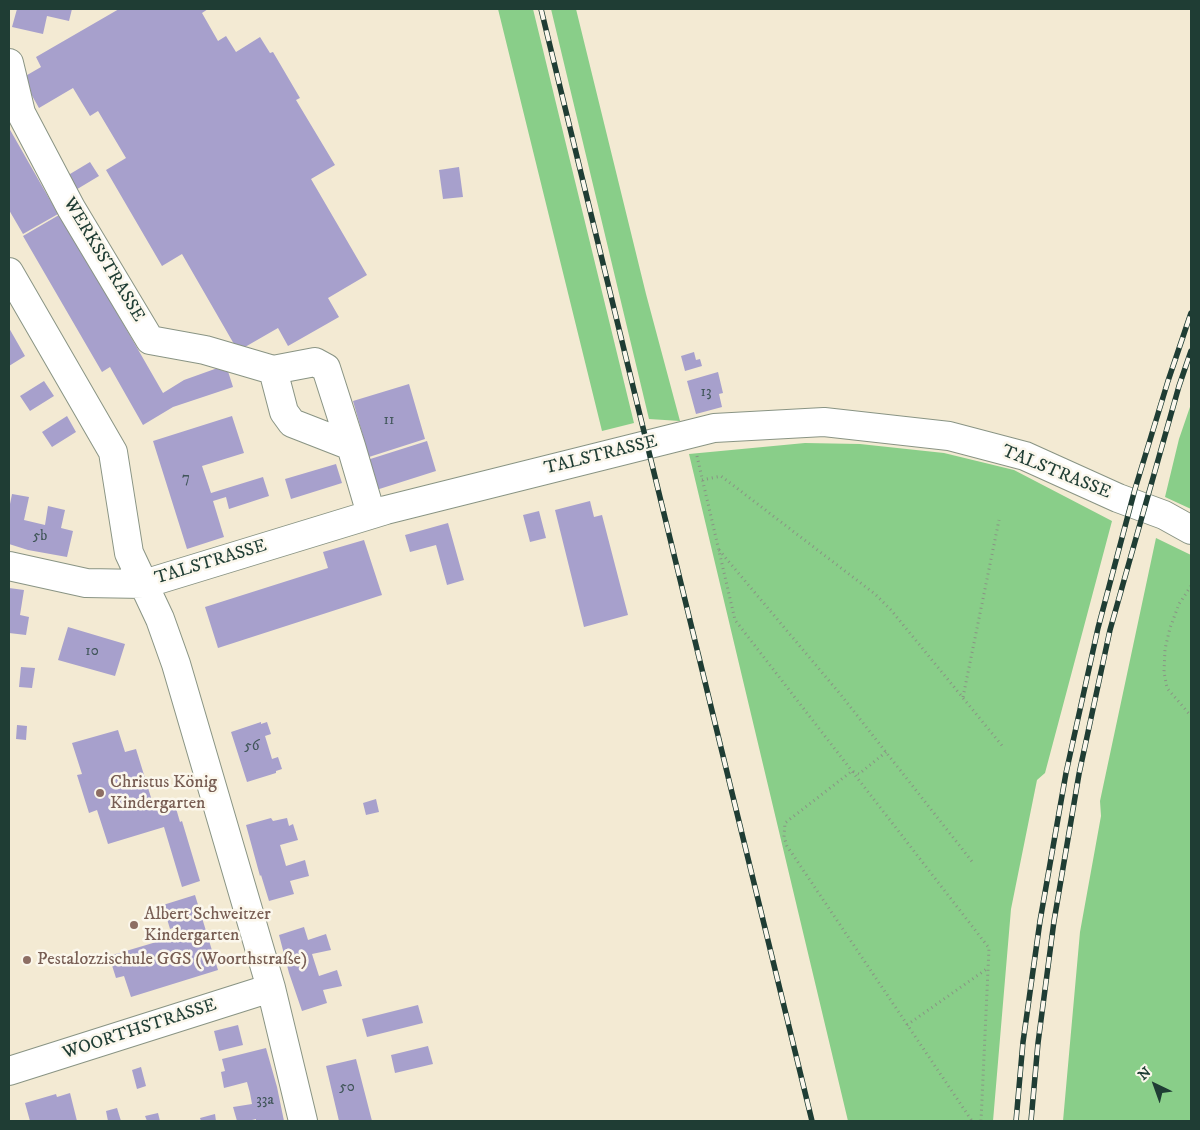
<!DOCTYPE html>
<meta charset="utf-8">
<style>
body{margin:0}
#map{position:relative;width:1200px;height:1130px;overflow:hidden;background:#f3ead3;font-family:"IM FELL DW Pica",serif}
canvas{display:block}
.frame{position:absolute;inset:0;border:10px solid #1f3d34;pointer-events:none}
.north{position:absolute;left:1130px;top:1060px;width:50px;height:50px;-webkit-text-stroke:4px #fbf7ec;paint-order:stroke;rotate:318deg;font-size:14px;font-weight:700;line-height:20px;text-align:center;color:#1f3d34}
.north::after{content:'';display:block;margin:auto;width:18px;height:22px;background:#1f3d34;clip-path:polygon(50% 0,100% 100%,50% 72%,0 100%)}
</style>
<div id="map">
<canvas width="1200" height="1130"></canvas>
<div class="frame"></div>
<div class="north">N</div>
</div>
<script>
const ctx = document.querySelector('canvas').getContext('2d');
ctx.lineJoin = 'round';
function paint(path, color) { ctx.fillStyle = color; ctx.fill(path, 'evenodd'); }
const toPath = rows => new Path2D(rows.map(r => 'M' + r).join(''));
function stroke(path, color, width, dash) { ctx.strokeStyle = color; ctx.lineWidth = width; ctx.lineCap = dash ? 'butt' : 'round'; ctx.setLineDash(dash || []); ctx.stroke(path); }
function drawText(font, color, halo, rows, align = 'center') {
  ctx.font = font + ' "IM FELL DW Pica",serif'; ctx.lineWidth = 5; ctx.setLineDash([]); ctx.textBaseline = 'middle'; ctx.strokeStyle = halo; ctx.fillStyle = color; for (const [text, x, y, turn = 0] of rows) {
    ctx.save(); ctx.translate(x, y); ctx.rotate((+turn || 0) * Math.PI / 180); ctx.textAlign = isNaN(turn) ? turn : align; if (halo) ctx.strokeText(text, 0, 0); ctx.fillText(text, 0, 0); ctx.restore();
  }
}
const green = toPath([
 [498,9,533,9,634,423,602,431],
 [551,9,576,9,646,294,680,421,649,419],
 [1191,404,1191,509,1165,497,1179,439],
 [805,443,860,444,944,453,1014,470,1112,521,1045,773,1037,780,1011,909,993,1121,848,1121,689,454],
 [1156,538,1191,555,1191,1121,1063,1121,1080,932,1101,816,1100,801]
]);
const building = toPath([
 [17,9,72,9,69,21,47,16,43,34,12,27],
 [119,9,208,9,202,13,218,41,226,36,236,52,260,37,270,53,273,52,300,98,296,100,335,165,311,179,367,275,328,298,339,317,288,346,278,328,238,351,182,254,162,266,106,170,126,158,98,111,90,116,73,88,39,108,22,78,41,67,36,57],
 [9,128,58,214,23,234,9,210],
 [90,162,99,176,69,194,60,180],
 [459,167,463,197,443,199,439,170],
 [59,215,81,253,82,252,163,393,184,380,226,365,233,387,173,407,143,425,110,367,102,372,23,236],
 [9,328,25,356,9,366],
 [694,352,696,360,700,359,702,366,685,371,681,356],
 [718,372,723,393,719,394,722,407,696,414,687,381],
 [44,381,54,396,30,411,20,396],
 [409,384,425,439,369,457,353,401],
 [67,416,76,432,52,447,42,432],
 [232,416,244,453,202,466,211,493,263,477,269,496,229,509,226,497,213,501,224,537,187,549,153,441],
 [427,441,436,471,373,491,364,461],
 [336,464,342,483,291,499,285,479],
 [12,494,29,497,24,520,45,525,48,506,65,510,61,528,73,531,67,557,28,550,9,544,9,509],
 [590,501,594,517,602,515,628,615,584,627,555,510],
 [539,511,546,538,530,542,523,515],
 [448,523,464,580,447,585,436,545,410,552,405,535],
 [364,540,382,595,218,648,205,607,328,568,323,552],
 [9,588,24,590,20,615,29,617,26,635,9,633],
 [68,627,125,644,115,676,58,660],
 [21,667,35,668,32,688,19,687],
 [261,722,261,724,267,722,271,734,265,736,272,759,278,757,282,769,276,771,276,773,247,782,231,732],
 [17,725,27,726,26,740,16,739],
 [118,730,125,752,136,749,153,804,173,798,180,822,182,821,200,881,182,887,164,827,108,844,97,810,89,813,77,775,82,774,72,743],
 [376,799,379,812,366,815,363,803],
 [271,818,273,821,287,818,289,826,293,824,298,840,280,845,286,866,305,860,309,876,290,881,294,894,269,901,261,875,260,876,246,825],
 [195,895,218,970,131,997,124,976,116,978,109,956,180,935,178,926,170,929,163,905],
 [304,927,308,940,326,934,331,950,312,954,319,976,337,970,342,986,323,990,327,1003,302,1011,289,973,279,935],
 [418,1005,423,1023,367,1037,362,1019],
 [238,1025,243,1045,219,1051,214,1031],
 [428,1046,433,1064,395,1073,391,1055],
 [266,1048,277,1087,284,1121,256,1121,256,1119,248,1121,237,1121,233,1107,252,1104,250,1093,247,1082,224,1088,221,1072,225,1071,222,1059],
 [356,1059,372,1121,339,1121,326,1066],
 [141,1067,146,1086,137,1089,132,1070],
 [70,1093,77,1121,30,1121,25,1103,56,1094,57,1097],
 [117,1108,121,1121,108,1121,106,1111],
 [158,1113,160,1121,147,1121,145,1116],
 [215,1114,216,1121,201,1121,200,1118]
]);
const path = toPath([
 [697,456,735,620,989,948,981,1121],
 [702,480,721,476,875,594,891,610,1004,748],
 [719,550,841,695,974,864],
 [1191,586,1179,604,1170,628,1165,649,1164,672,1167,688,1191,716],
 [963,697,999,520],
 [886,752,859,774,852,771,785,823,784,837,787,846,972,1121],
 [907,1025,988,968]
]);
const minor = toPath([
 [9,63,21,113,71,208,150,340,205,350,273,370,315,362,326,368,351,446,292,423,284,412,273,370],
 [9,272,113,452,129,553,160,619,176,664,271,988,303,1121],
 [351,446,371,514],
 [9,566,86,583,144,584,386,510,714,428,824,422,949,436,1025,456,1118,498,1164,515,1191,530],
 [9,1071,271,988]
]);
const rail = toPath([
 [541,9,812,1121],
 [1016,1121,1023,1042,1040,921,1066,773,1098,628,1135,489,1168,381,1191,313],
 [1031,1121,1038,1043,1054,921,1079,774,1110,630,1179,386,1191,351]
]);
const markers = [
 [100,793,5,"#8d6e63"],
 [134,925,5,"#8d6e63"],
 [27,960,5,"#8d6e63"]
];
const numberNames = [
 ["13",706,393],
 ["11",389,421],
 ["7",186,479],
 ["5b",40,537],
 ["10",92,652],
 ["56",252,747],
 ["50",347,1088],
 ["33a",265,1101]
];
const streetNames = [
 ["WERKSSTRASSE",103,260,59],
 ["TALSTRASSE",601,456,-14],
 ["TALSTRASSE",1056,473,22],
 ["TALSTRASSE",211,563,-17],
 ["WOORTHSTRASSE",140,1030,-18]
];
const educationNames = [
 ["Christus König",110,783],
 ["Kindergarten",110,804],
 ["Albert Schweitzer",144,915],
 ["Kindergarten",144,936],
 ["Pestalozzischule GGS (Woorthstraße)",37,960]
];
paint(green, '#89ce89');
paint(building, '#a7a0cc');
stroke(minor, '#899484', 30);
stroke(path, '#899484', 3, [1, 4]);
stroke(minor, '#fff', 28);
stroke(rail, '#1f3d34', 5.5);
stroke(rail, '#fbf7ec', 4, [11]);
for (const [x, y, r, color] of markers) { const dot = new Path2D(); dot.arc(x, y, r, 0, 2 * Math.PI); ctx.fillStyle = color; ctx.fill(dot); stroke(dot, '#fbf7ec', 2); }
drawText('15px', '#41565a', null, numberNames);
drawText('18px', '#1f3d34', '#fbf7ec', streetNames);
drawText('18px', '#785e54', '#fbf7ec', educationNames, 'left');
</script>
